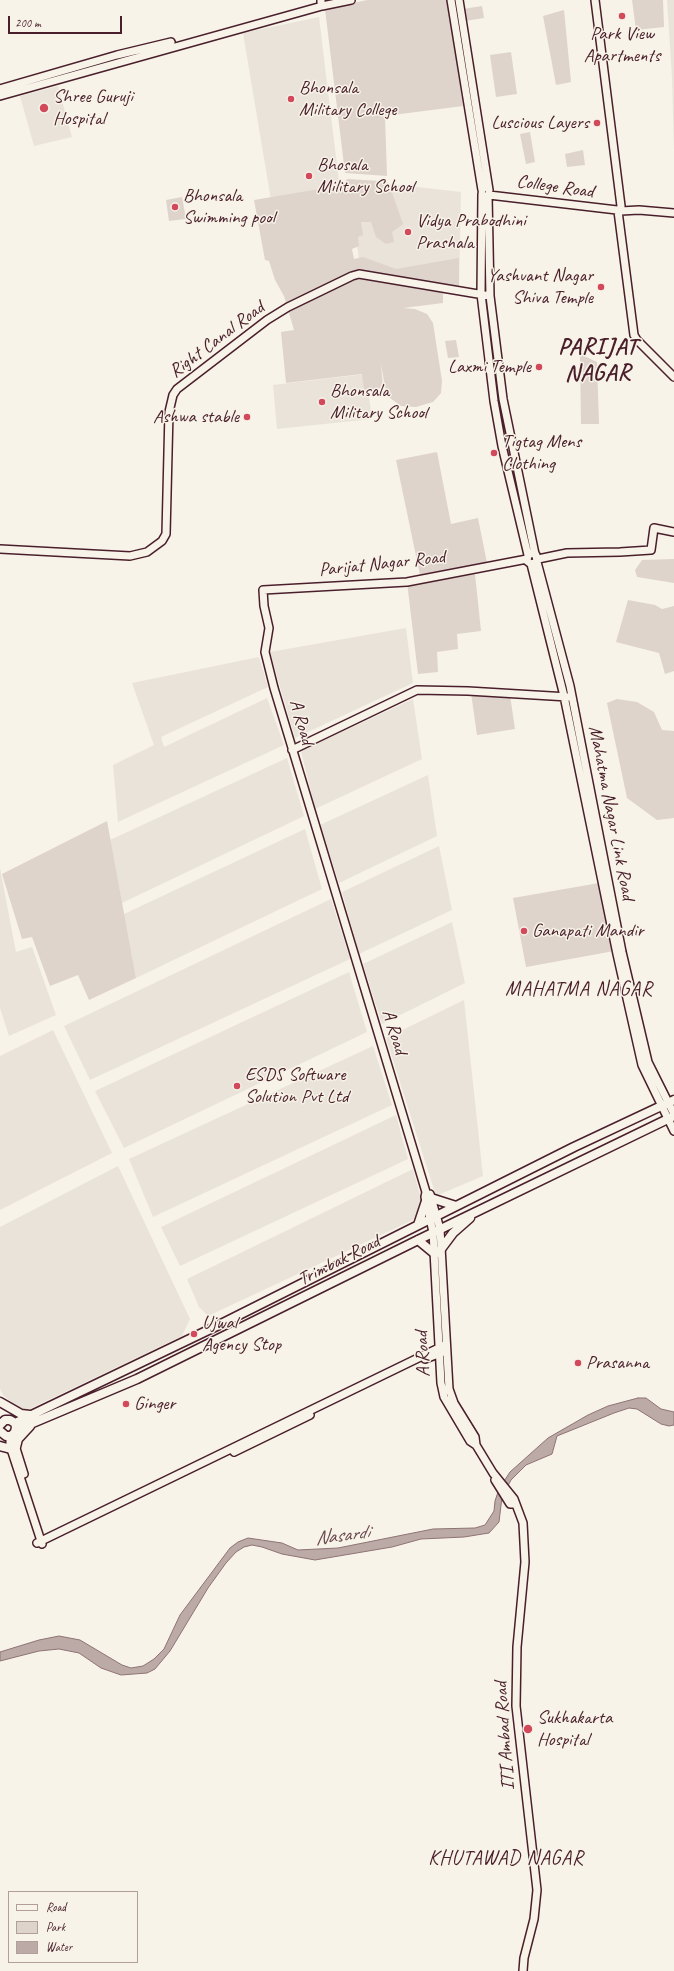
<!DOCTYPE html>
<style>
body{margin:0}
#map{position:relative;width:674px;height:1971px;overflow:hidden;background:#f7f3e8;font-family:Caveat,sans-serif}
canvas{display:block}
.legend{position:absolute;left:8px;top:1891px;width:130px;height:72px;box-sizing:border-box;background:#f7f3e8;border:1px solid #b29e9c;margin:0;padding:5px 7px;list-style:none;font-size:12px;color:#4a1f2b}
.legend li{display:flex;align-items:center;gap:8px;height:20px}
.legend b{width:20px;border:1px solid #b29e9c}
.scale{position:absolute;left:8px;top:16px;width:114px;height:18px;box-sizing:border-box;border:2px solid #4a1f2b;border-top:0;padding-left:5px;font-size:12px;line-height:14px;white-space:nowrap;color:#4a1f2b;-webkit-text-stroke:3px #f7f3e8;paint-order:stroke}
</style>
<div id="map">
<canvas width="674" height="1971"></canvas>
<ul class="legend">
<li><b style="height:5px;background:#f7f3e8"></b>Road</li>
<li><b style="height:11px;background:#ded4cc"></b>Park</li>
<li><b style="height:11px;background:#bcaaa7"></b>Water</li>
</ul>
<div class="scale">200 m</div>
</div>
<script>
const ctx = document.querySelector('canvas').getContext('2d');
ctx.lineJoin = 'round';
function paint(path, color) { ctx.fillStyle = color; ctx.fill(path, 'evenodd'); }
const toPath = rows => new Path2D(rows.map(r => 'M' + r).join(''));
function stroke(path, color, width, dash) { ctx.strokeStyle = color; ctx.lineWidth = width; ctx.lineCap = dash ? 'butt' : 'round'; ctx.setLineDash(dash || []); ctx.stroke(path); }
function drawText(font, color, halo, rows, align = 'center') {
  ctx.font = font + ' Caveat,sans-serif'; ctx.lineWidth = 3; ctx.setLineDash([]); ctx.textBaseline = 'middle'; ctx.strokeStyle = halo; ctx.fillStyle = color; for (const [text, x, y, turn = 0] of rows) {
    ctx.save(); ctx.translate(x, y); ctx.rotate((+turn || 0) * Math.PI / 180); ctx.textAlign = isNaN(turn) ? turn : align; if (halo) ctx.strokeText(text, 0, 0); ctx.fillText(text, 0, 0); ctx.restore();
  }
}
const built = toPath([
 [667,0,674,0,674,150,672,78],
 [319,17,340,190,272,206,243,33],
 [58,86,72,137,34,146,20,96],
 [347,179,461,192,459,289,361,272],
 [366,374,372,419,277,429,273,385],
 [406,628,413,683,295,738,270,652],
 [259,657,268,687,161,737,164,747,267,698,284,745,118,822,113,765,154,745,132,683],
 [413,699,422,759,315,809,301,751],
 [287,758,304,816,122,903,110,840],
 [428,775,437,836,339,883,320,825],
 [305,829,322,889,136,978,124,914],
 [439,846,452,910,359,954,342,892],
 [0,868,16,952,32,947,56,1015,9,1036,0,1008],
 [331,899,350,959,90,1080,64,1026],
 [452,922,465,983,382,1024,363,964],
 [349,972,367,1032,124,1148,95,1091],
 [464,1000,483,1176,436,1196,386,1038],
 [53,1030,112,1153,0,1210,0,1056],
 [373,1046,392,1105,153,1217,129,1159],
 [396,1115,408,1159,180,1266,161,1227],
 [118,1166,190,1319,182,1336,23,1412,3,1395,0,1389,0,1227],
 [413,1169,422,1203,413,1220,208,1316,199,1307,187,1279]
]);
const green = toPath([
 [367,0,448,0,463,106,385,116,387,176,345,173,325,9],
 [632,0,663,0,664,27,636,30],
 [482,6,484,18,465,21,463,9],
 [564,10,571,82,556,85,543,16],
 [511,52,517,94,496,97,490,55],
 [530,132,535,162,526,164,520,134],
 [583,150,585,165,567,167,565,154],
 [347,179,381,181,389,184,403,224,392,232,394,242,386,244,376,237,371,222,361,222,363,235,358,237,359,246,352,249,354,259,363,257,396,269,459,258,459,289,443,286,443,303,403,308,415,309,427,314,433,323,442,381,441,393,433,402,416,407,401,406,390,398,385,387,381,364,383,388,364,390,362,374,286,383,281,332,294,330,284,296,275,280,269,261,265,260,254,200,343,185],
 [182,197,186,219,169,221,166,200],
 [456,340,459,357,448,358,445,341],
 [580,354,597,362,599,424,581,424],
 [437,452,451,524,478,518,487,563,420,575,396,460],
 [674,559,674,583,637,577,635,570,642,560],
 [475,574,481,631,457,634,458,649,437,652,438,672,418,674,407,582],
 [628,600,655,605,662,609,674,606,674,671,665,674,659,653,616,642],
 [471,693,510,695,515,729,477,735],
 [617,699,637,702,654,712,662,730,674,731,674,818,657,820,627,798,607,703],
 [107,821,136,978,89,1000,78,975,50,986,32,937,22,939,2,874],
 [599,883,614,951,526,967,513,898]
]);
const water = toPath([
 [638,1398,646,1398,661,1409,674,1412,674,1425,669,1426,661,1424,637,1409,629,1408,614,1413,557,1436,552,1454,526,1465,511,1480,502,1497,499,1522,489,1533,464,1537,421,1539,392,1547,315,1560,282,1554,262,1547,252,1545,244,1547,236,1552,226,1563,208,1588,170,1651,155,1669,147,1673,121,1675,101,1668,79,1653,59,1649,39,1651,0,1661,0,1652,39,1640,59,1636,80,1640,122,1665,131,1668,143,1666,154,1659,164,1649,180,1615,230,1548,238,1542,248,1538,282,1543,298,1550,338,1548,433,1529,475,1528,485,1525,494,1511,495,1501,499,1489,510,1472,548,1438,588,1415,608,1406,638,1398]
]);
const secondary = toPath([
 [321,0,321,2],
 [451,0,482,190],
 [459,0,489,190],
 [595,0,621,206],
 [482,194,481,294,494,401,502,446,528,555,527,561,531,564,537,562,536,555,532,553,528,555],
 [488,195,490,296,503,399,535,554],
 [489,195,617,210],
 [618,211,634,335,637,340,674,377],
 [621,211,639,210,674,213],
 [0,549,130,556,147,552,162,541,166,534,169,412,173,395,177,389,267,320,288,307,352,276,359,274,490,296],
 [538,559,567,553,620,552,651,550,654,528,674,532],
 [537,562,570,686,622,952,648,1062,674,1114],
 [531,564,564,696,617,954,642,1065,674,1131],
 [292,750,417,690,468,691,568,697],
 [430,1194,440,1229,449,1389,454,1403,475,1437,476,1445],
 [425,1359,446,1351],
 [10,1436,10,1446,42,1544],
 [14,1442,24,1474],
 [234,1452,310,1415],
 [495,1480,510,1504,515,1504],
 [37,1543,445,1345],
 [523,1971,524,1958,534,1919,537,1890,516,1706,517,1647,525,1562,523,1523,514,1499,493,1473,476,1445,470,1441,444,1397,441,1383,433,1232,425,1197,426,1192,274,688,265,652,269,628,264,606,263,590,407,582,527,559]
]);
const primary = toPath([
 [0,89,117,55,171,42],
 [0,96,322,6,351,0]
]);
const highway = toPath([
 [431,1198,456,1206],
 [418,1225,426,1201],
 [418,1240,435,1254],
 [441,1249,453,1233,470,1218],
 [0,1402,21,1414,30,1415],
 [15,1423,221,1324,574,1147,674,1100],
 [0,1425,5,1420,10,1420,15,1423,16,1427,15,1432,11,1436,6,1436,0,1431],
 [16,1430,137,1379,418,1240,674,1116],
 [0,1446,11,1449,16,1447,18,1439,30,1426]
]);
const markers = [
 [622,16,4,"#d1495b"],
 [291,99,4,"#d1495b"],
 [44,108,5,"#d1495b"],
 [597,123,4,"#d1495b"],
 [309,176,4,"#d1495b"],
 [175,207,4,"#d1495b"],
 [408,232,4,"#d1495b"],
 [601,287,4,"#d1495b"],
 [539,367,4,"#d1495b"],
 [322,402,4,"#d1495b"],
 [247,417,4,"#d1495b"],
 [494,453,4,"#d1495b"],
 [524,931,4,"#d1495b"],
 [237,1086,4,"#d1495b"],
 [194,1334,4,"#d1495b"],
 [578,1363,4,"#d1495b"],
 [126,1404,4,"#d1495b"],
 [528,1729,5,"#d1495b"]
];
const poiNames = [
 ["Park View",622,34,"center"],
 ["Apartments",622,56,"center"],
 ["Bhonsala",299,88],
 ["Military College",299,110],
 ["Shree Guruji",53,97],
 ["Hospital",53,119],
 ["Luscious Layers",589,123,"right"],
 ["Bhosala",317,165],
 ["Military School",317,187],
 ["Bhonsala",183,196],
 ["Swimming pool",183,218],
 ["Vidya Prabodhini",416,221],
 ["Prashala",416,243],
 ["Yashvant Nagar",593,276,"right"],
 ["Shiva Temple",593,298,"right"],
 ["Laxmi Temple",531,367,"right"],
 ["Bhonsala",330,391],
 ["Military School",330,413],
 ["Ashwa stable",239,417,"right"],
 ["Tigtag Mens",502,442],
 ["Clothing",502,464],
 ["Ganapati Mandir",532,931],
 ["ESDS Software",245,1075],
 ["Solution Pvt Ltd",245,1097],
 ["Ujwal",202,1323],
 ["Agency Stop",202,1345],
 ["Prasanna",586,1363],
 ["Ginger",134,1404],
 ["Sukhakarta",537,1718],
 ["Hospital",537,1740]
];
const streetNames = [
 ["College Road",555,187,8],
 ["Right Canal Road",217,340,-37],
 ["Parijat Nagar Road",382,564,-6],
 ["A Road",301,722,74],
 ["Mahatma Nagar Link Road",611,813,79],
 ["A Road",394,1032,73],
 ["Trimbak Road",339,1261,-27],
 ["A Road",423,1354,-93],
 ["ITI Ambad Road",505,1736,-94]
];
const neighbourhoodNames = [
 ["MAHATMA NAGAR",579,990],
 ["KHUTAWAD NAGAR",506,1859]
];
const waterNames = [
 ["Nasardi",342,1536,-7]
];
const districtNames = [
 ["PARIJAT",598,348],
 ["NAGAR",598,374]
];
paint(built, '#eae3da');
paint(green, '#ded4cc');
paint(water, '#bcaaa7');
stroke(water, '#8e7275', 1);
stroke(secondary, '#4a1f2b', 10);
stroke(primary, '#4a1f2b', 10);
stroke(highway, '#4a1f2b', 11);
stroke(secondary, '#f7f3e8', 7);
stroke(primary, '#f7f3e8', 7);
stroke(highway, '#f7f3e8', 8);
for (const [x, y, r, color] of markers) { const dot = new Path2D(); dot.arc(x, y, r, 0, 2 * Math.PI); ctx.fillStyle = color; ctx.fill(dot); stroke(dot, '#f7f3e8', 1.5); }
drawText('19px', '#4a1f2b', '#f7f3e8', poiNames, 'left');
drawText('19px', '#4a1f2b', '#f7f3e8', streetNames);
ctx.letterSpacing = '1px';
drawText('20px', '#4a1f2b', '#f7f3e8', neighbourhoodNames);
ctx.letterSpacing = '0px';
drawText('italic 20px', '#6c4950', '#f7f3e8', waterNames);
ctx.letterSpacing = '1px';
drawText('bold 23px', '#4a1f2b', '#f7f3e8', districtNames);
ctx.letterSpacing = '0px';
</script>
